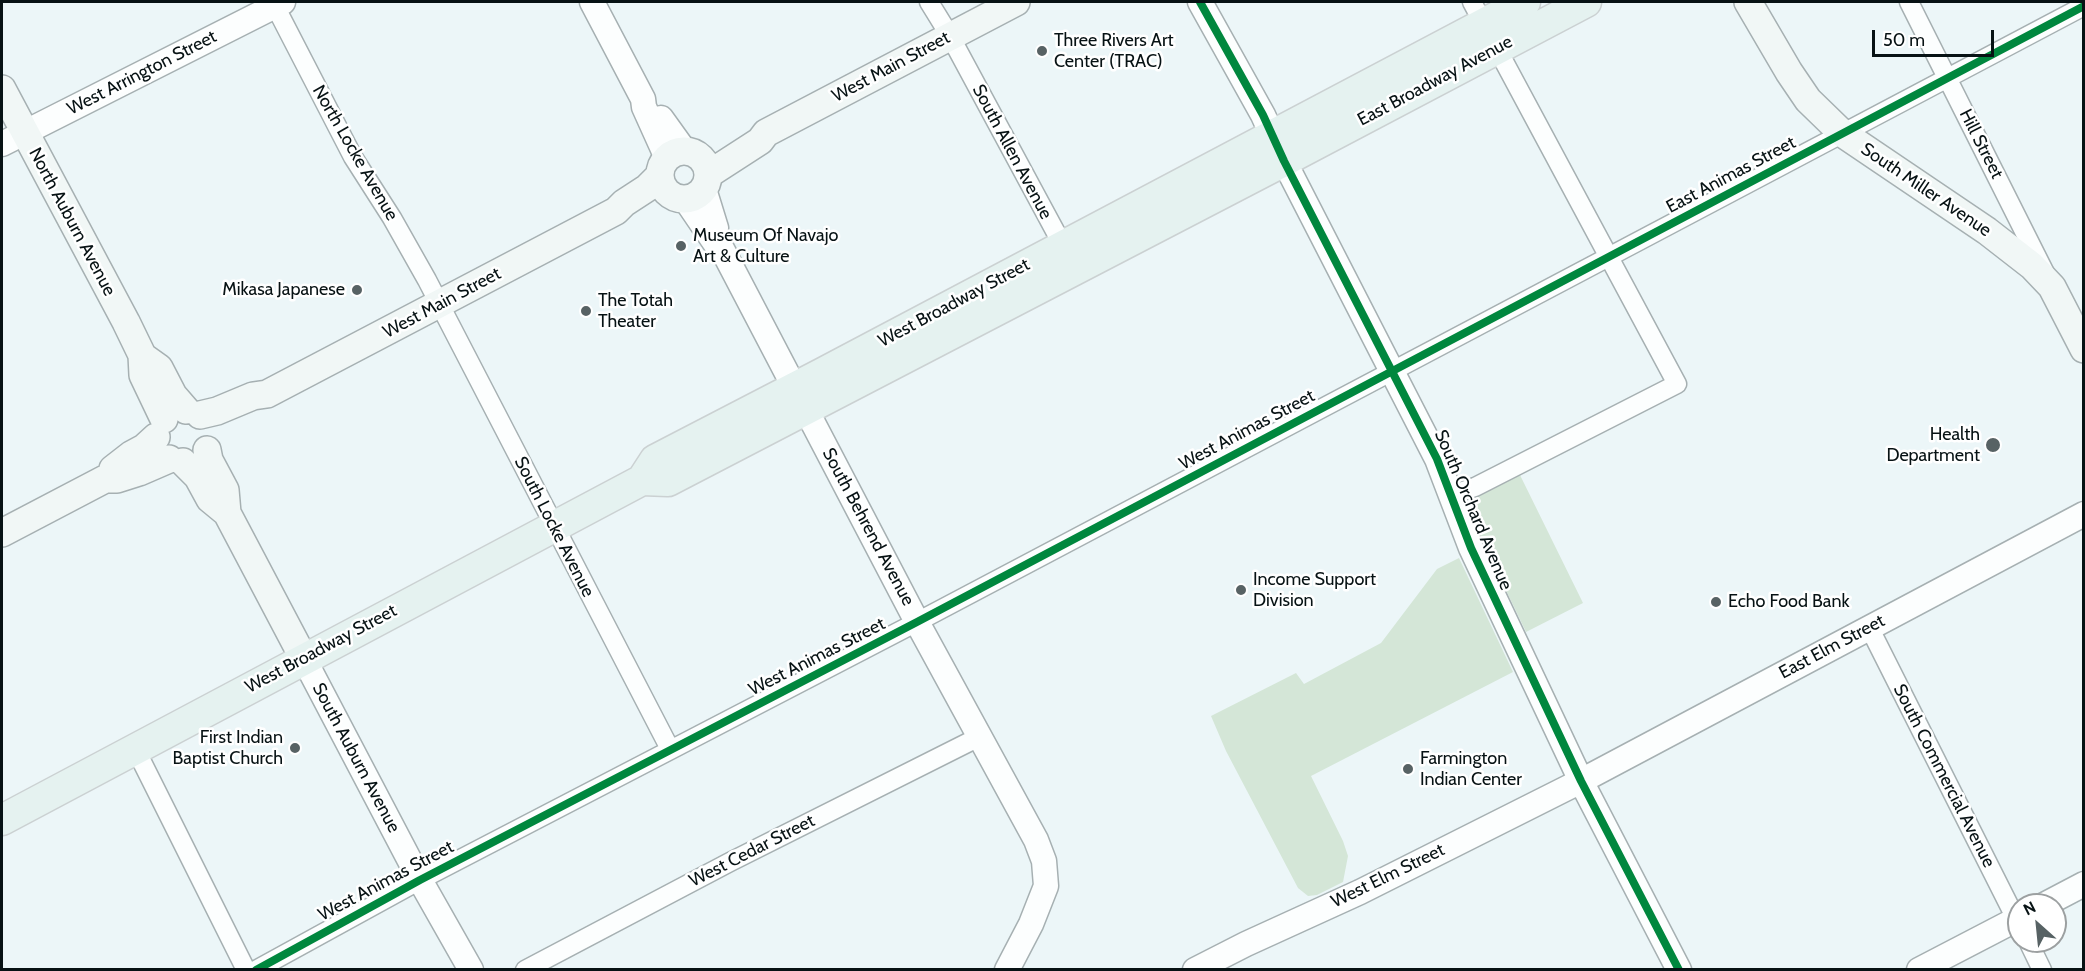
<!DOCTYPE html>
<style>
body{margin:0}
#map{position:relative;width:2085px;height:971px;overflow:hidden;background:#ecf6f8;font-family:Cabin,sans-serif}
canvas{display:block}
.frame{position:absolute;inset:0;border:3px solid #071214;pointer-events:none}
.north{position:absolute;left:2007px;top:893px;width:60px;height:60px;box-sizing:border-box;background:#fff;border:2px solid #9ca0a1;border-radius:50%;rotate:333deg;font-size:16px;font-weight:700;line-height:24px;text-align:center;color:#071214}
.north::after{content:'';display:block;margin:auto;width:21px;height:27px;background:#576264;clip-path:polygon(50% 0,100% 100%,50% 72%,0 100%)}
.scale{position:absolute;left:1872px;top:30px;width:122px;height:27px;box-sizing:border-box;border:3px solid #071214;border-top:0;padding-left:8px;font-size:18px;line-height:21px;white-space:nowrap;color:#071214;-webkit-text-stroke:4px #fff;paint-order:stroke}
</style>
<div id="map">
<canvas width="2085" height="971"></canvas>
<div class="frame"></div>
<div class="north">N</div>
<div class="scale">50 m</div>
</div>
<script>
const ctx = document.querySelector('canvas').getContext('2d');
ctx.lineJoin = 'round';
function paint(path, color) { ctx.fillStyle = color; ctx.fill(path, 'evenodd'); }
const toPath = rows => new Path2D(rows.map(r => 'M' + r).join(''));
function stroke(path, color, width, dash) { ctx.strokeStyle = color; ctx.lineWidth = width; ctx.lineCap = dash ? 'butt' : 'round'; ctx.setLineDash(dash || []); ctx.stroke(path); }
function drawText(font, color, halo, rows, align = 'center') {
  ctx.font = font + ' Cabin,sans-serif'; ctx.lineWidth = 5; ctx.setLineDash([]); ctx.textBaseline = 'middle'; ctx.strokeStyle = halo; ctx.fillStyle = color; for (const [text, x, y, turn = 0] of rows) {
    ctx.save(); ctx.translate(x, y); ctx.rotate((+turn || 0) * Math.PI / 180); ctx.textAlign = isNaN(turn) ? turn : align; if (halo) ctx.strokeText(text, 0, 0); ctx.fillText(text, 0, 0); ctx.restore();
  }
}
const green = toPath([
 [1519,473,1583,603,1526,632,1481,538,1469,505,1474,495],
 [1459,558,1513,672,1311,776,1343,841,1348,856,1343,882,1317,895,1308,896,1298,888,1226,751,1211,716,1296,673,1304,684,1381,643,1437,569]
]);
const minor = toPath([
 [273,2,353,157,392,218,427,280,670,749],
 [929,2,950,36,1068,255],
 [1909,2,2045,273],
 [1451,495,1475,487,1677,384,1472,2],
 [1869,627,2019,925],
 [135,748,246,970],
 [2028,941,2042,970],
 [256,970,420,880,917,622,2084,6],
 [525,970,730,862,981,736]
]);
const tertiary = toPath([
 [592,2,643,99,644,107,667,158],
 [1200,2,1263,115,1284,161,1437,459,1471,548,1581,781,1679,970],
 [661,118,684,150],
 [2,144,283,2],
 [704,189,716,228],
 [685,199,715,243,721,247,917,622,1036,840,1044,861,1046,886,1031,924,1007,970],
 [304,659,420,880,471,970],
 [2044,905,2084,884],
 [1195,970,1246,944,1360,892,1581,781,2084,514],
 [1919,970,2019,918]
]);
const secondary = toPath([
 [1748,2,1789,72,1808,100,1842,133,1987,231,2032,266,2052,287,2084,349],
 [2,89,126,322,142,355,143,375,164,419],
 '660 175a24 24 0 1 1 48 0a24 24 0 1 1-48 0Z',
 [709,174,760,141,766,133,1016,2],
 [145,358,159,368,173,395,186,410],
 [200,415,217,411,253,396,267,394,616,211,624,203,647,188,660,175],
 [207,450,209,460,225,490,227,513,304,659],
 [183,462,198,477,210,499,227,513],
 [113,469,131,455,144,448,156,437],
 [2,533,105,479,117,479,139,472,169,459]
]);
const primary = toPath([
 [642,480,668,481,1284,161,1586,2],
 [2,820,642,480,655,460,821,374,1525,2]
]);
const cycleway = toPath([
 [1200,2,1263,115,1284,161,1437,459,1471,548,1581,781,1679,970],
 [256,970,420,880,917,622,2084,6]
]);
const markers = [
 [1042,51,6,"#576264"],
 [681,246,6,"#576264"],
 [357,290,6,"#576264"],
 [586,311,6,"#576264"],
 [1993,445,8,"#576264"],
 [1241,590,6,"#576264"],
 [1716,602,6,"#576264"],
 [295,748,6,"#576264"],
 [1408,769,6,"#576264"]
];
const poiNames = [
 ["Three Rivers Art",1054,41],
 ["Center (TRAC)",1054,62],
 ["Museum Of Navajo",693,236],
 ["Art & Culture",693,257],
 ["Mikasa Japanese",345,290,"right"],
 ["The Totah",598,301],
 ["Theater",598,322],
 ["Health",1980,435,"right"],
 ["Department",1980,456,"right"],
 ["Income Support",1253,580],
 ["Division",1253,601],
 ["Echo Food Bank",1728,602],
 ["First Indian",283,738,"right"],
 ["Baptist Church",283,759,"right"],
 ["Farmington",1420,759],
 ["Indian Center",1420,780]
];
const streetNames = [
 ["West Main Street",891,67,-28],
 ["West Arrington Street",142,73,-27],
 ["East Broadway Avenue",1435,81,-28],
 ["Hill Street",1981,144,63],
 ["South Allen Avenue",1012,152,62],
 ["North Locke Avenue",355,153,60],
 ["East Animas Street",1731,175,-28],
 ["South Miller Avenue",1926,190,34],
 ["North Auburn Avenue",72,222,62],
 ["West Main Street",442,303,-28],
 ["West Broadway Street",954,303,-28],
 ["West Animas Street",1247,430,-28],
 ["South Orchard Avenue",1473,510,67],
 ["South Locke Avenue",554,527,63],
 ["South Behrend Avenue",868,527,62],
 ["East Elm Street",1832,647,-28],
 ["West Broadway Street",321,649,-28],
 ["West Animas Street",817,657,-27],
 ["South Auburn Avenue",356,758,62],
 ["South Commercial Avenue",1944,776,63],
 ["West Cedar Street",752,851,-27],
 ["West Elm Street",1388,876,-26],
 ["West Animas Street",386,881,-28]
];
paint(green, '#d4e6d7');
stroke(minor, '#a6b0b2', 21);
stroke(tertiary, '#a6b0b2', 27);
stroke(secondary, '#a6b0b2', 30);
stroke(primary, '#cbd1d2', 33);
stroke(minor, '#fcfefe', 18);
stroke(tertiary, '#fcfefe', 24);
stroke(secondary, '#f1f7f6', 27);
stroke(primary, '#e5f2f0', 30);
stroke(cycleway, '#00873e', 8);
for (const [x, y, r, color] of markers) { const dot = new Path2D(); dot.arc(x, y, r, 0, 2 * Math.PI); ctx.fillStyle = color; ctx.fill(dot); stroke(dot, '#fff', 2); }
drawText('18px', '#071214', '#fff', poiNames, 'left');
drawText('18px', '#071214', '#fff', streetNames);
</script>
